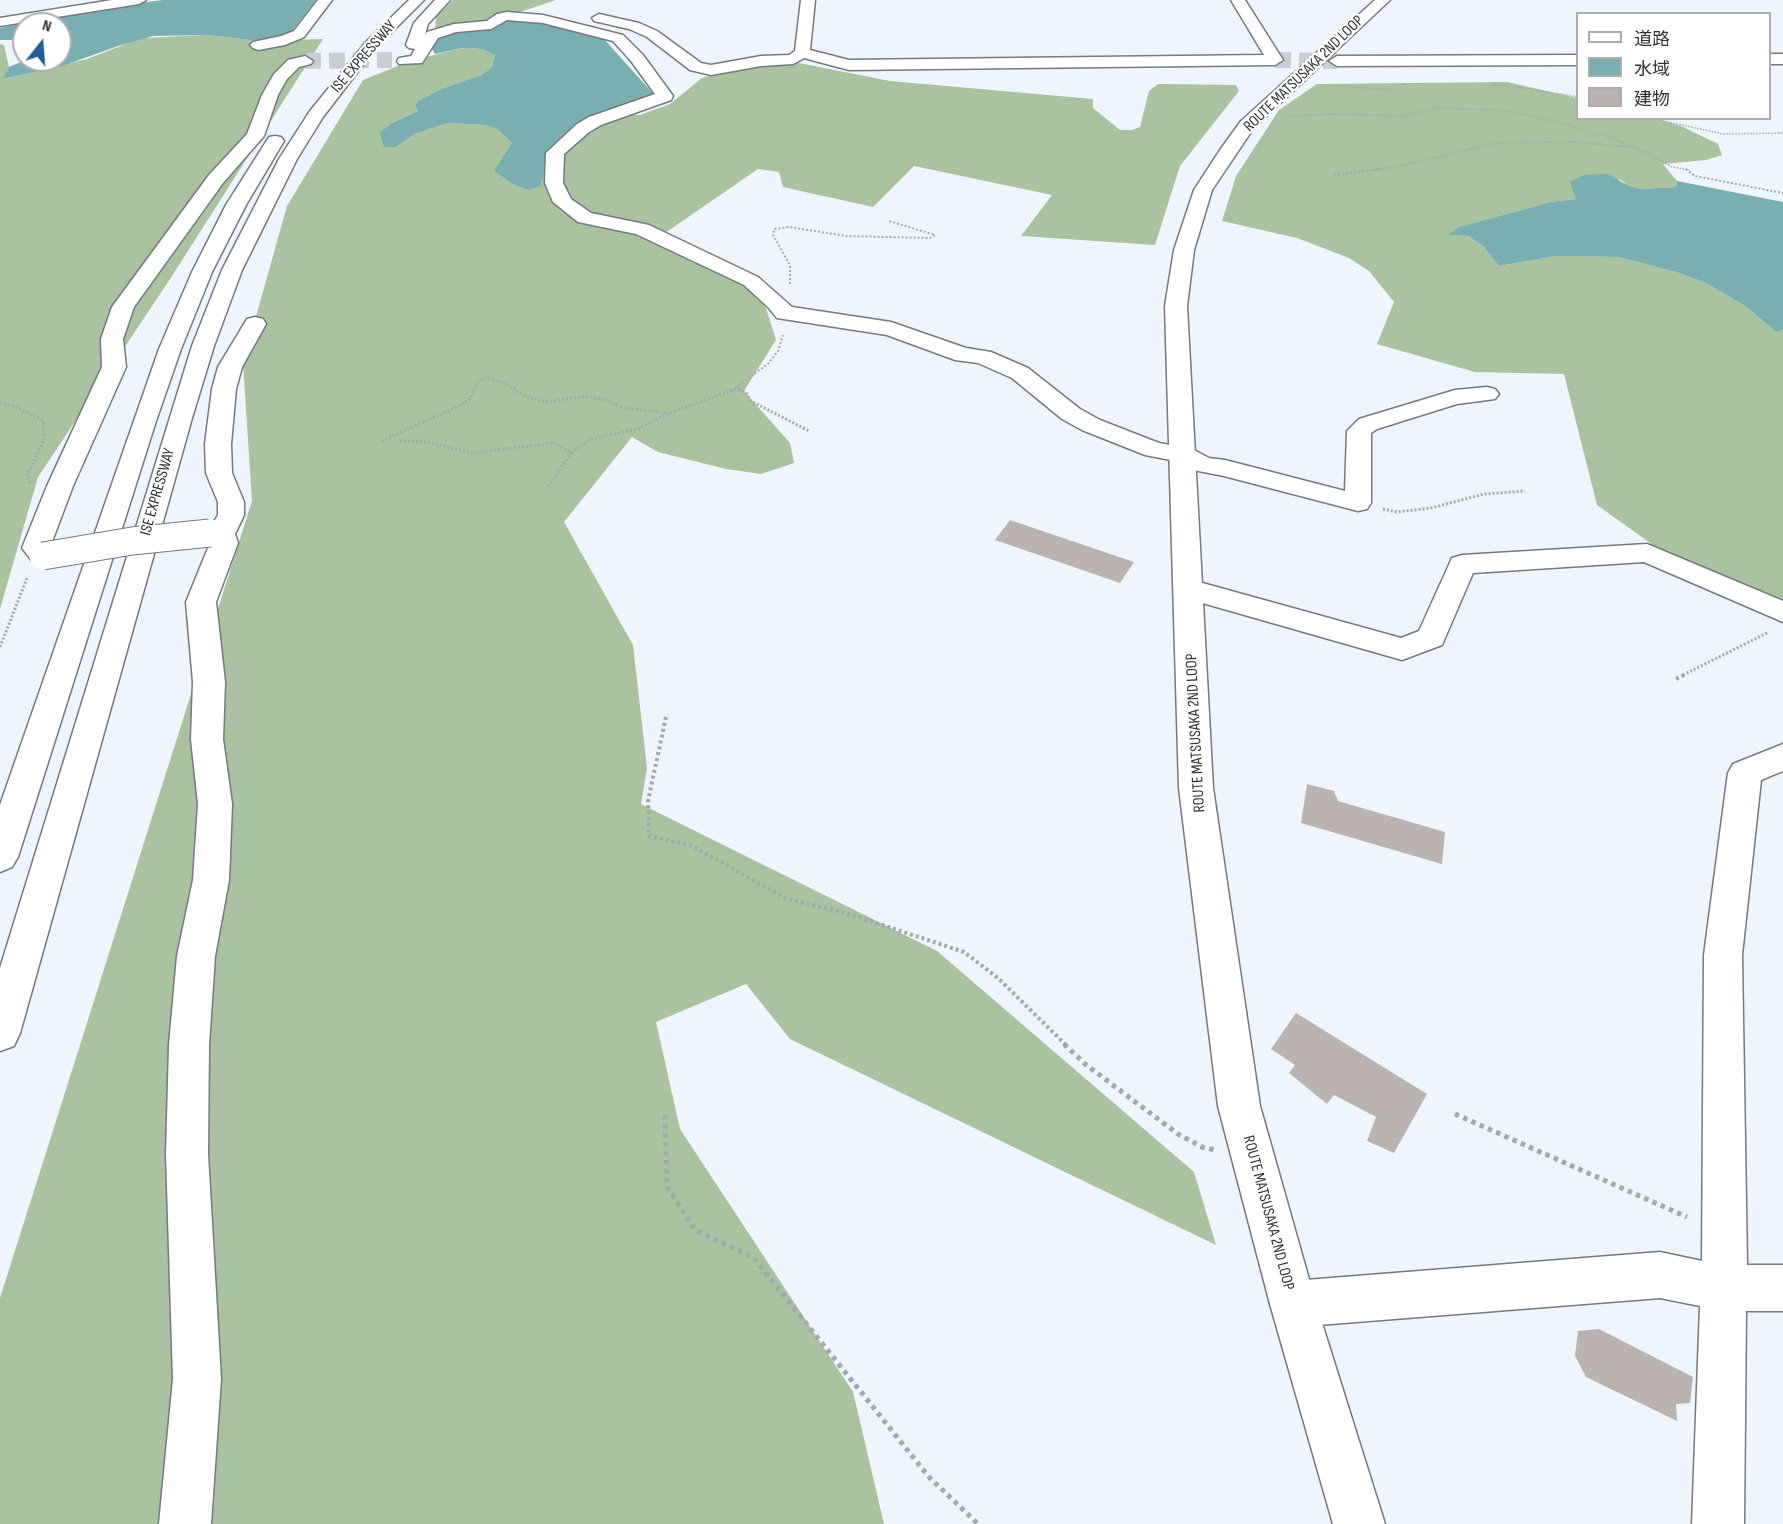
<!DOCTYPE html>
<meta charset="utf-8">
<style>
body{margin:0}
#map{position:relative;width:1783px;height:1524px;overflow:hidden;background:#eff5fc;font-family:"Sofia Sans Condensed","Noto Sans JP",sans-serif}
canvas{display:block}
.legend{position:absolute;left:1576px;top:12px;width:195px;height:108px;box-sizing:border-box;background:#fff;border:2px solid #acadae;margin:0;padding:8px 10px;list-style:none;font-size:18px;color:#2f3234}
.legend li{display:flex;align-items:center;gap:12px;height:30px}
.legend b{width:30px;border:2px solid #acadae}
.north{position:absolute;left:12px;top:12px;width:60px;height:60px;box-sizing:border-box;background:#fff;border:2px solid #acadae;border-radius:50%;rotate:17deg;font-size:16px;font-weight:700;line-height:24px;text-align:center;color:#2f3234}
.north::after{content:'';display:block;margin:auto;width:21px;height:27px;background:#235d95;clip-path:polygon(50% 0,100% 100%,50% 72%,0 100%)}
</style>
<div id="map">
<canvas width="1783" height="1524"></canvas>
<ul class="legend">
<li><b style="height:8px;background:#fff"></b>道路</li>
<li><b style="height:16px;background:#7aafb1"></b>水域</li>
<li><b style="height:16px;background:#bbb3af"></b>建物</li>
</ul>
<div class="north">N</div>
</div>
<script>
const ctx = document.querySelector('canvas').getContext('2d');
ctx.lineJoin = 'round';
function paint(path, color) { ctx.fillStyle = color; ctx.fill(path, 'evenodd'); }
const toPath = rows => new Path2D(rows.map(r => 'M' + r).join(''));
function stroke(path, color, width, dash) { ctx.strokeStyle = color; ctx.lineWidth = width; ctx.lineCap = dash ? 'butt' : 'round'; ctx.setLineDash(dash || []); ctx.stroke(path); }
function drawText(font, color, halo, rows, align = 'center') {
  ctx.font = font + ' "Sofia Sans Condensed",sans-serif'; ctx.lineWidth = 4.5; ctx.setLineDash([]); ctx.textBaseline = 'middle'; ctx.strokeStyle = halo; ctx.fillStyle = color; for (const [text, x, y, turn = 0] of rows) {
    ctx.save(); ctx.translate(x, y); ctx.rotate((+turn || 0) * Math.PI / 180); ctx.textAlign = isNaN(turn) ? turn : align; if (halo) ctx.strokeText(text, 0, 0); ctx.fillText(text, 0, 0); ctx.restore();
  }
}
const forest = toPath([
 [453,0,556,0,514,14,496,23,435,33,436,16],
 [208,35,258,41,323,39,172,276,38,477,0,609,0,44,4,45,9,67,4,79,87,59,141,38],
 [462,48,483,49,495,54,492,67,481,75,441,89,418,101,415,106,418,111,392,123,384,147,396,147,415,134,448,123,484,125,500,130,512,143,548,160,594,115,601,112,640,115,670,104,702,78,732,69,794,62,890,81,1093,99,1093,108,1120,130,1132,130,1140,127,1149,91,1158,84,1236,85,1239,91,1180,166,1155,245,1021,236,1052,195,914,166,873,207,783,187,779,172,758,169,662,235,721,275,745,284,762,295,776,340,744,391,790,443,794,463,761,474,726,469,658,452,632,437,564,522,633,645,647,768,641,804,937,951,1194,1172,1216,1245,790,1039,746,984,656,1022,680,1129,853,1392,884,1524,0,1524,0,1298,252,501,243,363,287,206,363,80,410,61],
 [1507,82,1577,98,1578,118,1658,119,1681,126,1718,144,1722,155,1706,160,1663,164,1677,181,1676,187,1641,189,1627,185,1620,179,1577,199,1550,202,1459,227,1449,235,1468,236,1483,246,1499,266,1556,256,1618,257,1676,272,1706,283,1748,308,1776,332,1783,330,1783,599,1660,550,1597,505,1564,374,1475,372,1377,344,1394,302,1369,271,1349,258,1297,238,1222,221,1236,176,1279,110,1317,84]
]);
const water = toPath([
 [163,0,316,0,284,41,258,41,208,35,153,36,121,45,65,65,3,79,9,67,26,60,60,60,60,24,24,24,24,40,0,40,0,28,105,7],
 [507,21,535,22,604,39,657,98,594,116,548,160,540,186,528,190,513,184,494,171,512,143,499,130,484,125,448,123,415,134,396,147,384,147,380,133,392,123,418,111,415,106,418,101,441,89,481,75,492,67,495,55,483,49,462,48,435,54,431,47,442,35,452,31,495,26],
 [1608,174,1627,185,1641,189,1676,187,1677,181,1783,202,1783,330,1776,332,1748,308,1706,283,1676,272,1618,257,1556,256,1499,266,1483,246,1468,236,1448,235,1459,227,1550,202,1576,199,1570,182,1584,175]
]);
const building = toPath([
 [1010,520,1134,562,1120,583,995,540],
 [1307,784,1334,791,1338,801,1445,832,1442,864,1301,823],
 [1296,1013,1427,1094,1394,1153,1367,1141,1376,1117,1334,1095,1327,1104,1289,1073,1295,1065,1271,1049],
 [1599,1329,1693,1377,1690,1403,1676,1404,1677,1421,1586,1377,1575,1356,1578,1331]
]);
const minorTunnel = toPath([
 [1275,60,1337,61],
 [305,61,392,60]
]);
const pathFar4 = toPath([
 [1492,83,1578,97],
 [1340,86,1390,90,1407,83],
 [1289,116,1338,114,1403,116,1437,108,1502,110,1559,122,1614,139,1650,154,1672,167,1689,170],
 [1650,118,1723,134,1783,133],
 [1370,170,1395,167,1496,143,1574,142,1631,147]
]);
const pathFar3 = toPath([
 [1686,169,1695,176,1783,193],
 [1334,175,1381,169],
 [790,284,790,265,773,235,774,229,789,227,846,236,930,238,935,235,889,221],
 [738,388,742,390],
 [474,390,479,381,487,378,504,383,516,390],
 [732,390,768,364,778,351,783,335]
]);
const pathFar2 = toPath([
 [513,389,527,397,546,402,585,396,606,400,623,408,670,413],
 [739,389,746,393,751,401,809,431],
 [0,403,16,407,43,420,44,440,27,475,30,484],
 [382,441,459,406,470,399,475,389],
 [400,441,427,442,472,453,554,443,571,453,591,439,637,429,670,413,736,389],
 [548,487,571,453],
 [1383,509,1397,512,1431,508,1484,494,1525,491],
 [0,647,27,578],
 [1683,675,1769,632]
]);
const pathFar1 = toPath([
 [1676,679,1686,674],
 [666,717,648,801,649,836,690,845,787,899,846,913,964,952,998,978,1066,1045]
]);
const path = toPath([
 [1064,1044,1085,1064,1178,1134,1202,1147,1215,1150],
 [1455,1114,1687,1217],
 [665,1115,667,1187,696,1231,753,1257,929,1477,978,1524]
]);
const minor = toPath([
 [112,0,146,0,139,4,0,26,0,18,112,0],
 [318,0,332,0,304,37,285,45,258,50,253,48,250,45,253,42,281,36,294,31,318,0],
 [435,0,450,0,428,24,425,35,427,32,454,24,487,21,497,14,507,12,543,15,623,35,643,55,673,96,671,100,601,125,589,132,564,154,563,183,571,199,591,213,649,225,758,277,792,307,891,322,966,348,991,352,1028,368,1080,409,1100,420,1159,443,1192,449,1209,458,1225,460,1345,491,1347,431,1359,419,1455,390,1487,387,1495,389,1499,394,1495,399,1457,404,1377,429,1371,433,1371,503,1367,509,1358,511,1224,476,1193,470,1176,461,1145,455,1082,430,1062,419,1012,378,978,363,955,360,887,335,777,318,768,307,744,285,636,234,578,222,553,202,545,183,546,153,577,124,589,117,655,94,631,61,613,41,543,23,507,20,491,29,456,32,438,38,422,63,399,64,397,61,399,58,411,56,415,49,409,48,406,45,414,23,435,0],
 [801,0,815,0,810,50,849,60,1264,55,1231,0,1245,0,1283,60,1275,65,849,70,804,58,793,64,761,66,711,75,690,70,647,37,629,29,594,21,592,18,599,14,639,23,657,31,701,63,711,65,761,56,789,55,795,51,801,0],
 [1770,54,1783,54,1783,64,1770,64,1770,54],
 [1578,55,1578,65,1337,66,1329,61,1337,56,1578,55],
 [305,56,313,61,311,64,299,67,287,79,278,95,264,136,223,183,134,307,123,339,126,367,73,486,50,547,57,556,53,562,43,565,33,562,22,548,47,486,102,367,101,339,112,307,209,175,247,134,262,95,274,74,288,60,305,56],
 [255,317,263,319,266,324,242,367,236,389,231,444,232,473,244,502,244,515,235,534,238,543,216,602,225,682,223,739,232,804,229,880,215,956,209,1045,208,1154,221,1379,211,1524,159,1524,173,1379,166,1154,169,1045,177,956,193,880,198,804,191,739,193,682,186,602,210,543,200,539,196,533,200,527,212,525,218,515,218,502,206,473,205,444,212,389,218,367,244,324,247,319,255,317],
 [1647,544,1783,601,1783,622,1644,562,1473,573,1442,645,1402,660,1178,596,1174,589,1178,582,1188,579,1401,638,1419,631,1452,558,1462,555,1647,544],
 [1783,744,1783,771,1761,780,1742,955,1747,1265,1783,1265,1783,1311,1746,1311,1744,1524,1692,1524,1700,1306,1660,1298,1293,1327,1277,1320,1270,1304,1277,1288,1293,1281,1660,1252,1702,1261,1704,955,1728,773,1733,764,1783,744]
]);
const primary = toPath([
 [1375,0,1390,0,1253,129,1212,190,1194,250,1187,306,1213,788,1260,1106,1316,1304,1385,1524,1333,1524,1270,1304,1218,1106,1179,788,1165,306,1174,250,1194,190,1220,150,1241,121,1375,0]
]);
const motorway = toPath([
 [409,0,424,0,376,48,323,117,297,159,242,270,214,346,192,418,20,1033,14,1046,0,1051,0,968,192,346,222,270,279,159,310,111,366,42,409,0],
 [275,136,281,137,284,141,246,205,212,272,181,349,156,421,18,857,12,867,0,872,0,805,159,349,192,272,226,205,269,137,275,136]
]);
const minorBridge = toPath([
 [43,556,132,541,210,533]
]);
const streetNames = [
 ["ISE EXPRESSWAY",364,57,-49],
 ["ROUTE MATSUSAKA 2ND LOOP",1304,74,-44],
 ["ISE EXPRESSWAY",158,492,-74],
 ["ROUTE MATSUSAKA 2ND LOOP",1196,733,-93],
 ["ROUTE MATSUSAKA 2ND LOOP",1268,1213,75]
];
paint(forest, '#a9c29f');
paint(water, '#7aafb1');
paint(building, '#bbb3af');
stroke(minorTunnel, '#c9ced4', 16, [16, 8]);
stroke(minor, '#747a7f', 3);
stroke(primary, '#747a7f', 3);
stroke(motorway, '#747a7f', 3);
stroke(pathFar4, '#a4a9ae', 1.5, [1.5, 1.5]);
stroke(pathFar3, '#a4a9ae', 2, [2, 2]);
stroke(pathFar2, '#a4a9ae', 3, [2, 2]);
stroke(pathFar1, '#a4a9ae', 4, [3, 3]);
stroke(path, '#a4a9ae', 5, [4.5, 4.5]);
paint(minor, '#fff');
paint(primary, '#fff');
paint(motorway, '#fff');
stroke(minorBridge, '#747a7f', 29, []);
stroke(minorBridge, '#fff', 27);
drawText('16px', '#2f3234', '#fff', streetNames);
</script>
